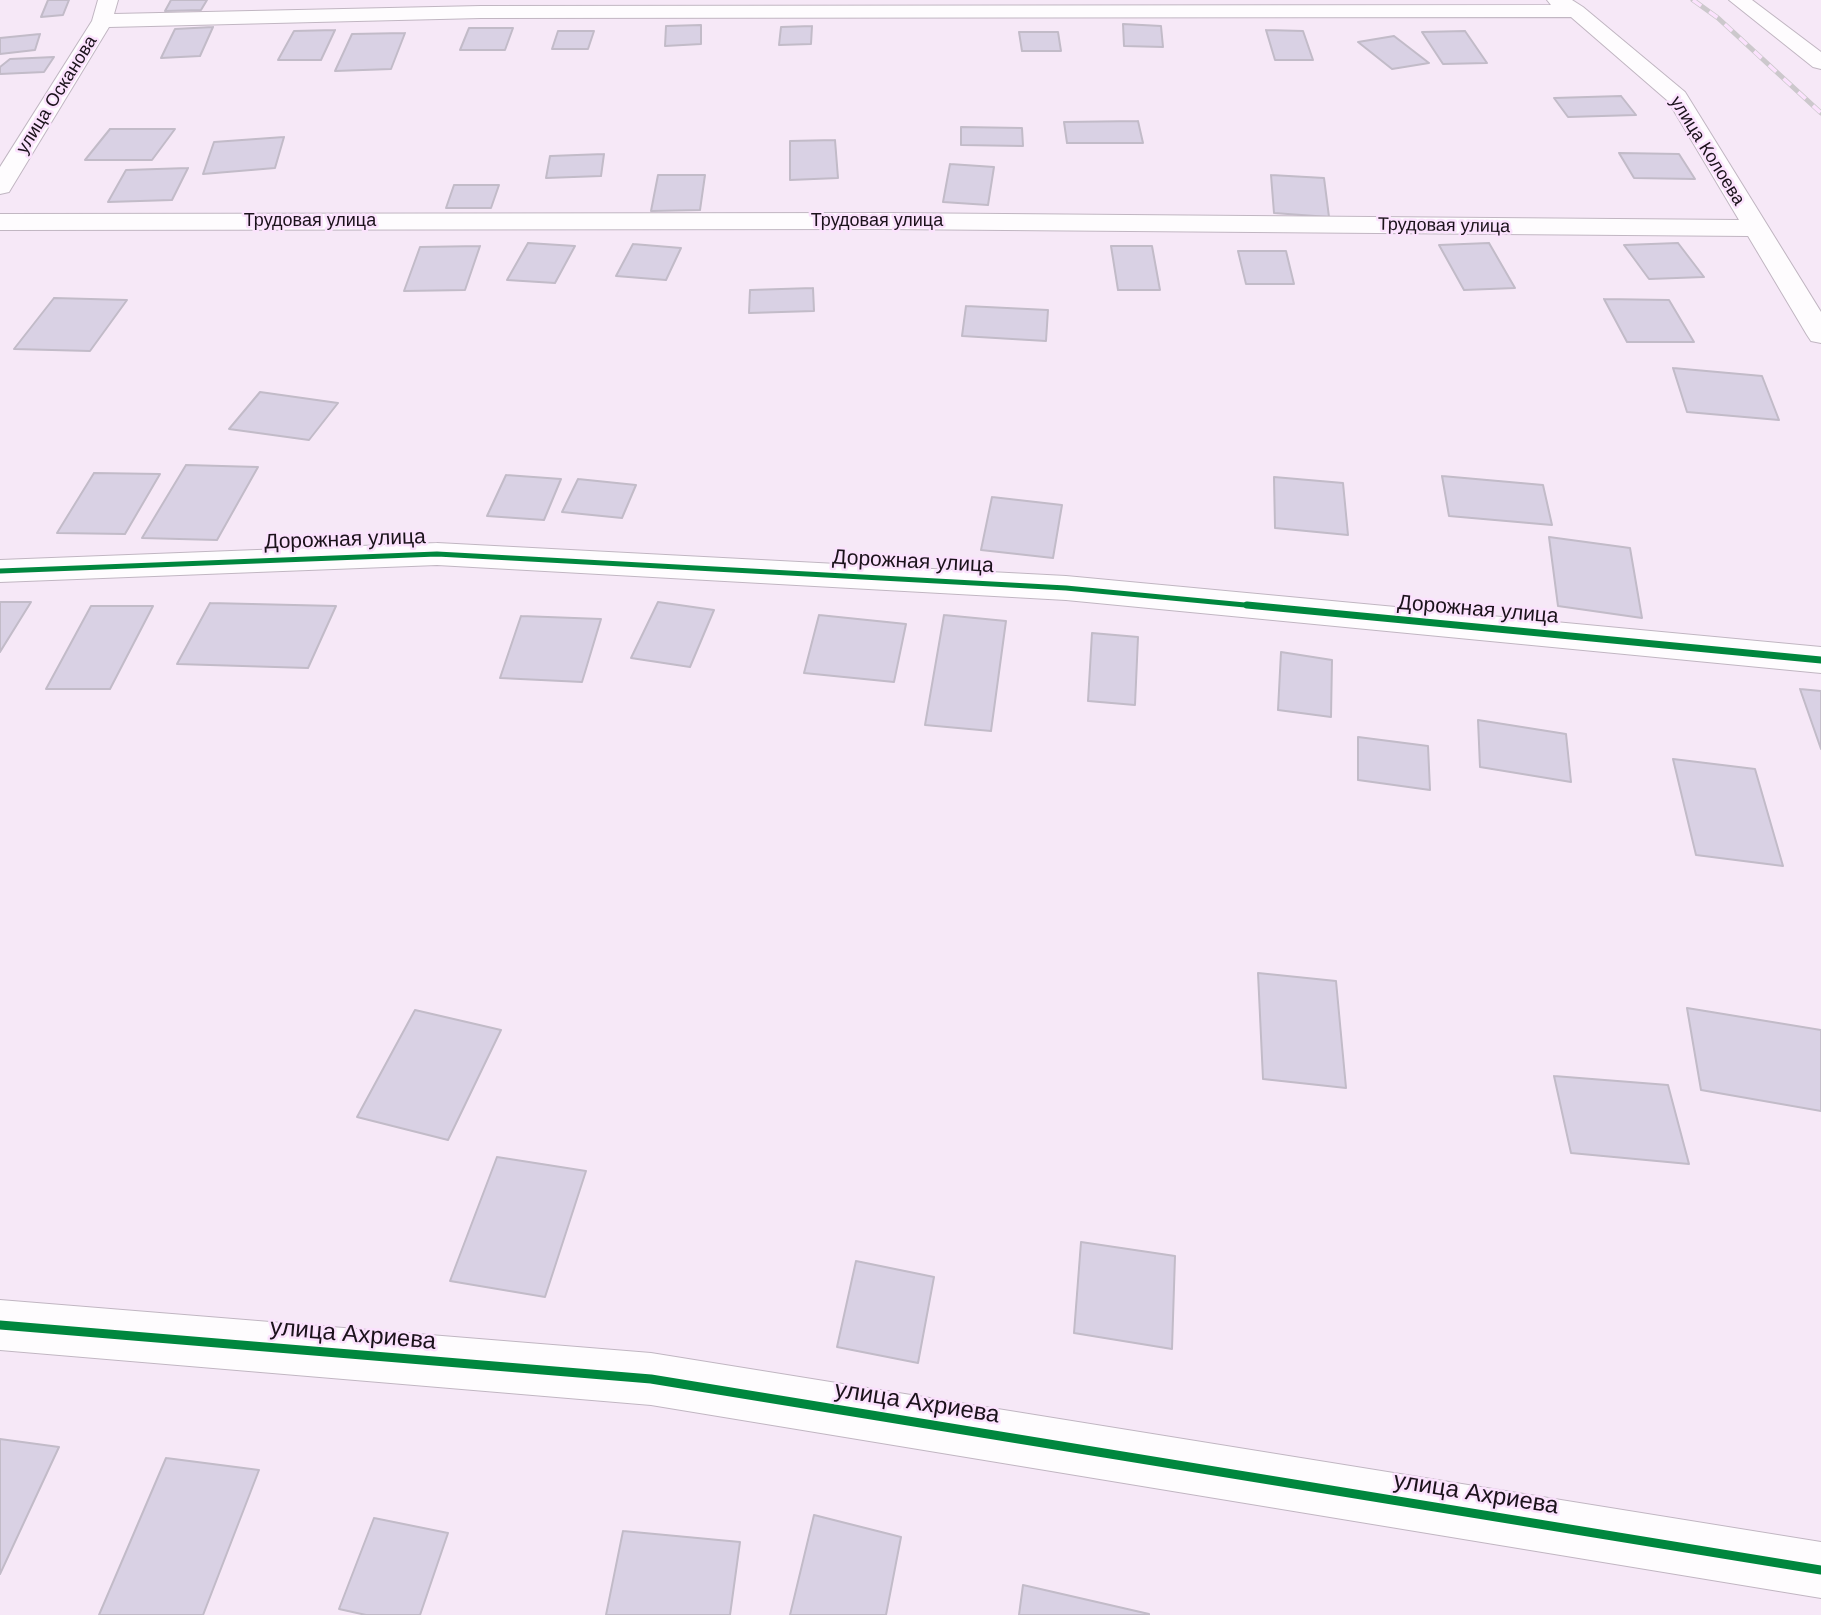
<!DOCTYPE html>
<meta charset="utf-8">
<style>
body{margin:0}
canvas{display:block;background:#f6e8f7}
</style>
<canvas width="1821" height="1615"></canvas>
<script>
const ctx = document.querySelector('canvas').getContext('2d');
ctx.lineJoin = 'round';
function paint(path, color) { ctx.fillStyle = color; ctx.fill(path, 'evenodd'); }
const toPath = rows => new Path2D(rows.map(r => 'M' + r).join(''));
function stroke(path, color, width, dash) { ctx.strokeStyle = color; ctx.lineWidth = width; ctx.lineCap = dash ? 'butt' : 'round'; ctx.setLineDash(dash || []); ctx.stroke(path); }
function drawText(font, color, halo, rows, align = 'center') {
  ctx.font = font + ' Helvetica,sans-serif'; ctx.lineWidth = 5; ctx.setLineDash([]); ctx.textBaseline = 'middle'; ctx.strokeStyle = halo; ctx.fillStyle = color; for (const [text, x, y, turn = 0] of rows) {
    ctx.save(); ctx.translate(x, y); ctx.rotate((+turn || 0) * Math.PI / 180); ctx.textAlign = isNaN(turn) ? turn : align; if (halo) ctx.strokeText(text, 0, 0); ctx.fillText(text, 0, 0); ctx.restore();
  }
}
const building = toPath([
 [48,0,69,0,63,15,41,17,48,0],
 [171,0,207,0,201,10,165,11,171,0],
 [1123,24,1161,26,1163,47,1124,46,1123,24],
 [701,25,701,44,665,46,666,26,701,25],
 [812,26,811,44,779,45,781,27,812,26],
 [213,27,200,56,161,58,175,29,213,27],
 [469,28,513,28,505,50,460,50,469,28],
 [335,30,321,60,278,60,294,31,335,30],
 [1266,30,1303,31,1313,60,1275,60,1266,30],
 [558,31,594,31,588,49,552,49,558,31],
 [1465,31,1487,63,1443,64,1422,32,1465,31],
 [1019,32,1058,32,1061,51,1022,51,1019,32],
 [405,33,391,69,335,71,352,34,405,33],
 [40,34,35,50,0,54,0,38,40,34],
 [1394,36,1429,63,1392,69,1358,42,1394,36],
 [54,57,44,72,0,74,0,67,10,59,54,57],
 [1621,96,1636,115,1568,117,1554,98,1621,96],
 [1138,121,1143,143,1067,143,1064,122,1138,121],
 [961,127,1022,128,1023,146,961,145,961,127],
 [110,129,175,129,152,160,85,160,110,129],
 [284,137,275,168,203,174,214,142,284,137],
 [835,140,838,178,790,180,790,141,835,140],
 [1619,153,1679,154,1695,179,1634,178,1619,153],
 [604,154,601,176,546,178,550,156,604,154],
 [950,164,994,167,988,205,943,202,950,164],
 [188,168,172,200,108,202,126,170,188,168],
 [658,175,705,175,700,210,651,211,658,175],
 [1271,175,1324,178,1329,217,1274,213,1271,175],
 [454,185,499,185,491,208,446,208,454,185],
 [528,243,575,246,555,283,507,280,528,243],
 [1489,243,1515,288,1464,290,1439,245,1489,243],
 [1678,243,1704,277,1649,279,1624,245,1678,243],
 [633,244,681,248,666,280,616,276,633,244],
 [480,246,465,290,404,291,420,247,480,246],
 [1111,246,1152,246,1160,290,1118,290,1111,246],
 [1238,251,1286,251,1294,284,1246,284,1238,251],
 [813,288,814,311,749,313,750,290,813,288],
 [54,298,127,300,90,351,14,349,54,298],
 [1604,299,1669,300,1694,342,1627,342,1604,299],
 [966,306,1048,310,1046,341,962,336,966,306],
 [1673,368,1762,376,1779,420,1687,412,1673,368],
 [260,392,338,403,309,440,229,429,260,392],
 [186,465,258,467,217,540,142,538,186,465],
 [94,473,160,474,125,534,57,533,94,473],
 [506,475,561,479,544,520,487,516,506,475],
 [1442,476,1543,485,1552,525,1449,516,1442,476],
 [1274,477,1343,483,1348,535,1275,528,1274,477],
 [578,479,636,485,622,518,562,512,578,479],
 [992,497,1062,505,1053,558,981,550,992,497],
 [1549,537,1630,548,1642,618,1558,606,1549,537],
 [0,602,31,602,0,652,0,602],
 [658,602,714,610,690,667,631,658,658,602],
 [210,603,336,606,308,668,177,664,210,603],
 [91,606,153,606,110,689,46,689,91,606],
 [819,615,906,624,894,682,804,673,819,615],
 [944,615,1006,621,991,731,925,725,944,615],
 [521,616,601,619,582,682,500,678,521,616],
 [1092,633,1138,637,1135,705,1088,701,1092,633],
 [1281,652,1332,660,1331,717,1278,710,1281,652],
 [1800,689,1821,691,1821,749,1800,689],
 [1478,720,1566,734,1571,782,1480,767,1478,720],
 [1358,737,1428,746,1430,790,1358,780,1358,737],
 [1673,759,1755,769,1783,866,1696,855,1673,759],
 [1258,973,1336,981,1346,1088,1263,1079,1258,973],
 [1687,1008,1821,1030,1821,1111,1701,1090,1687,1008],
 [415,1010,501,1030,448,1140,357,1117,415,1010],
 [1554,1076,1668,1085,1689,1164,1571,1153,1554,1076],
 [497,1157,586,1171,545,1297,450,1281,497,1157],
 [1081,1242,1175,1256,1172,1349,1074,1333,1081,1242],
 [856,1261,934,1277,918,1363,837,1347,856,1261],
 [0,1439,59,1447,0,1574,0,1439],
 [166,1458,259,1470,203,1615,99,1615,166,1458],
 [814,1515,901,1537,886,1615,790,1615,814,1515],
 [374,1518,448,1533,420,1615,366,1615,339,1609,374,1518],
 [623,1531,740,1542,730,1615,606,1615,623,1531],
 [1023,1585,1149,1614,1149,1615,1019,1615,1023,1585]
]);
const minor = toPath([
 [98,0,118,0,114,14,481,6,1551,5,1547,0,1572,0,1583,7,1685,92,1821,312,1821,343,1811,341,1807,335,1748,236,882,229,0,230,0,214,882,213,1739,220,1668,101,1571,17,481,18,109,27,12,187,9,192,0,194,0,167,92,21,98,0],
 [1729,0,1752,0,1821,52,1821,69,1813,67,1729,0],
 [437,543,1066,576,1821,647,1821,673,1066,600,437,565,0,582,0,560,437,543],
 [0,1300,651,1353,1821,1542,1821,1598,651,1405,0,1350,0,1300]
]);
const rail = toPath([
 [1693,0,1718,18,1821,113]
]);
const cyclewayFar2 = toPath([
 [0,571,437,554,1066,588,1266,607]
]);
const cyclewayFar1 = toPath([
 [1247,605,1821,660]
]);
const cycleway = toPath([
 [0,1325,651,1379,1821,1570]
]);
const farStreetnames = [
 ["улица Осканова",57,95,-58],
 ["улица Колоева",1707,151,58],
 ["Трудовая улица",310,221],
 ["Трудовая улица",877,221],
 ["Трудовая улица",1444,226,1]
];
const streetNames = [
 ["Дорожная улица",345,540,-2],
 ["Дорожная улица",913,562,3],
 ["Дорожная улица",1478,610,5]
];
const nearStreetnames = [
 ["улица Ахриева",353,1335,5],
 ["улица Ахриева",917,1403,9],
 ["улица Ахриева",1476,1494,9]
];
paint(building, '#d9d1e4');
stroke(building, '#c2bbc8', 2);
stroke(minor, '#c1b6c2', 2);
paint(minor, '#fefcfe');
stroke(rail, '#ccc8cc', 5);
stroke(rail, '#fbe2fd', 3.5, [10]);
stroke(cyclewayFar2, '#00873e', 5);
stroke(cyclewayFar1, '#00873e', 7);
stroke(cycleway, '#00873e', 9);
drawText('18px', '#1b121b', '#fbe2fd', farStreetnames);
drawText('21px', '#1b121b', '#fbe2fd', streetNames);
drawText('24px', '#1b121b', '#fbe2fd', nearStreetnames);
</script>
